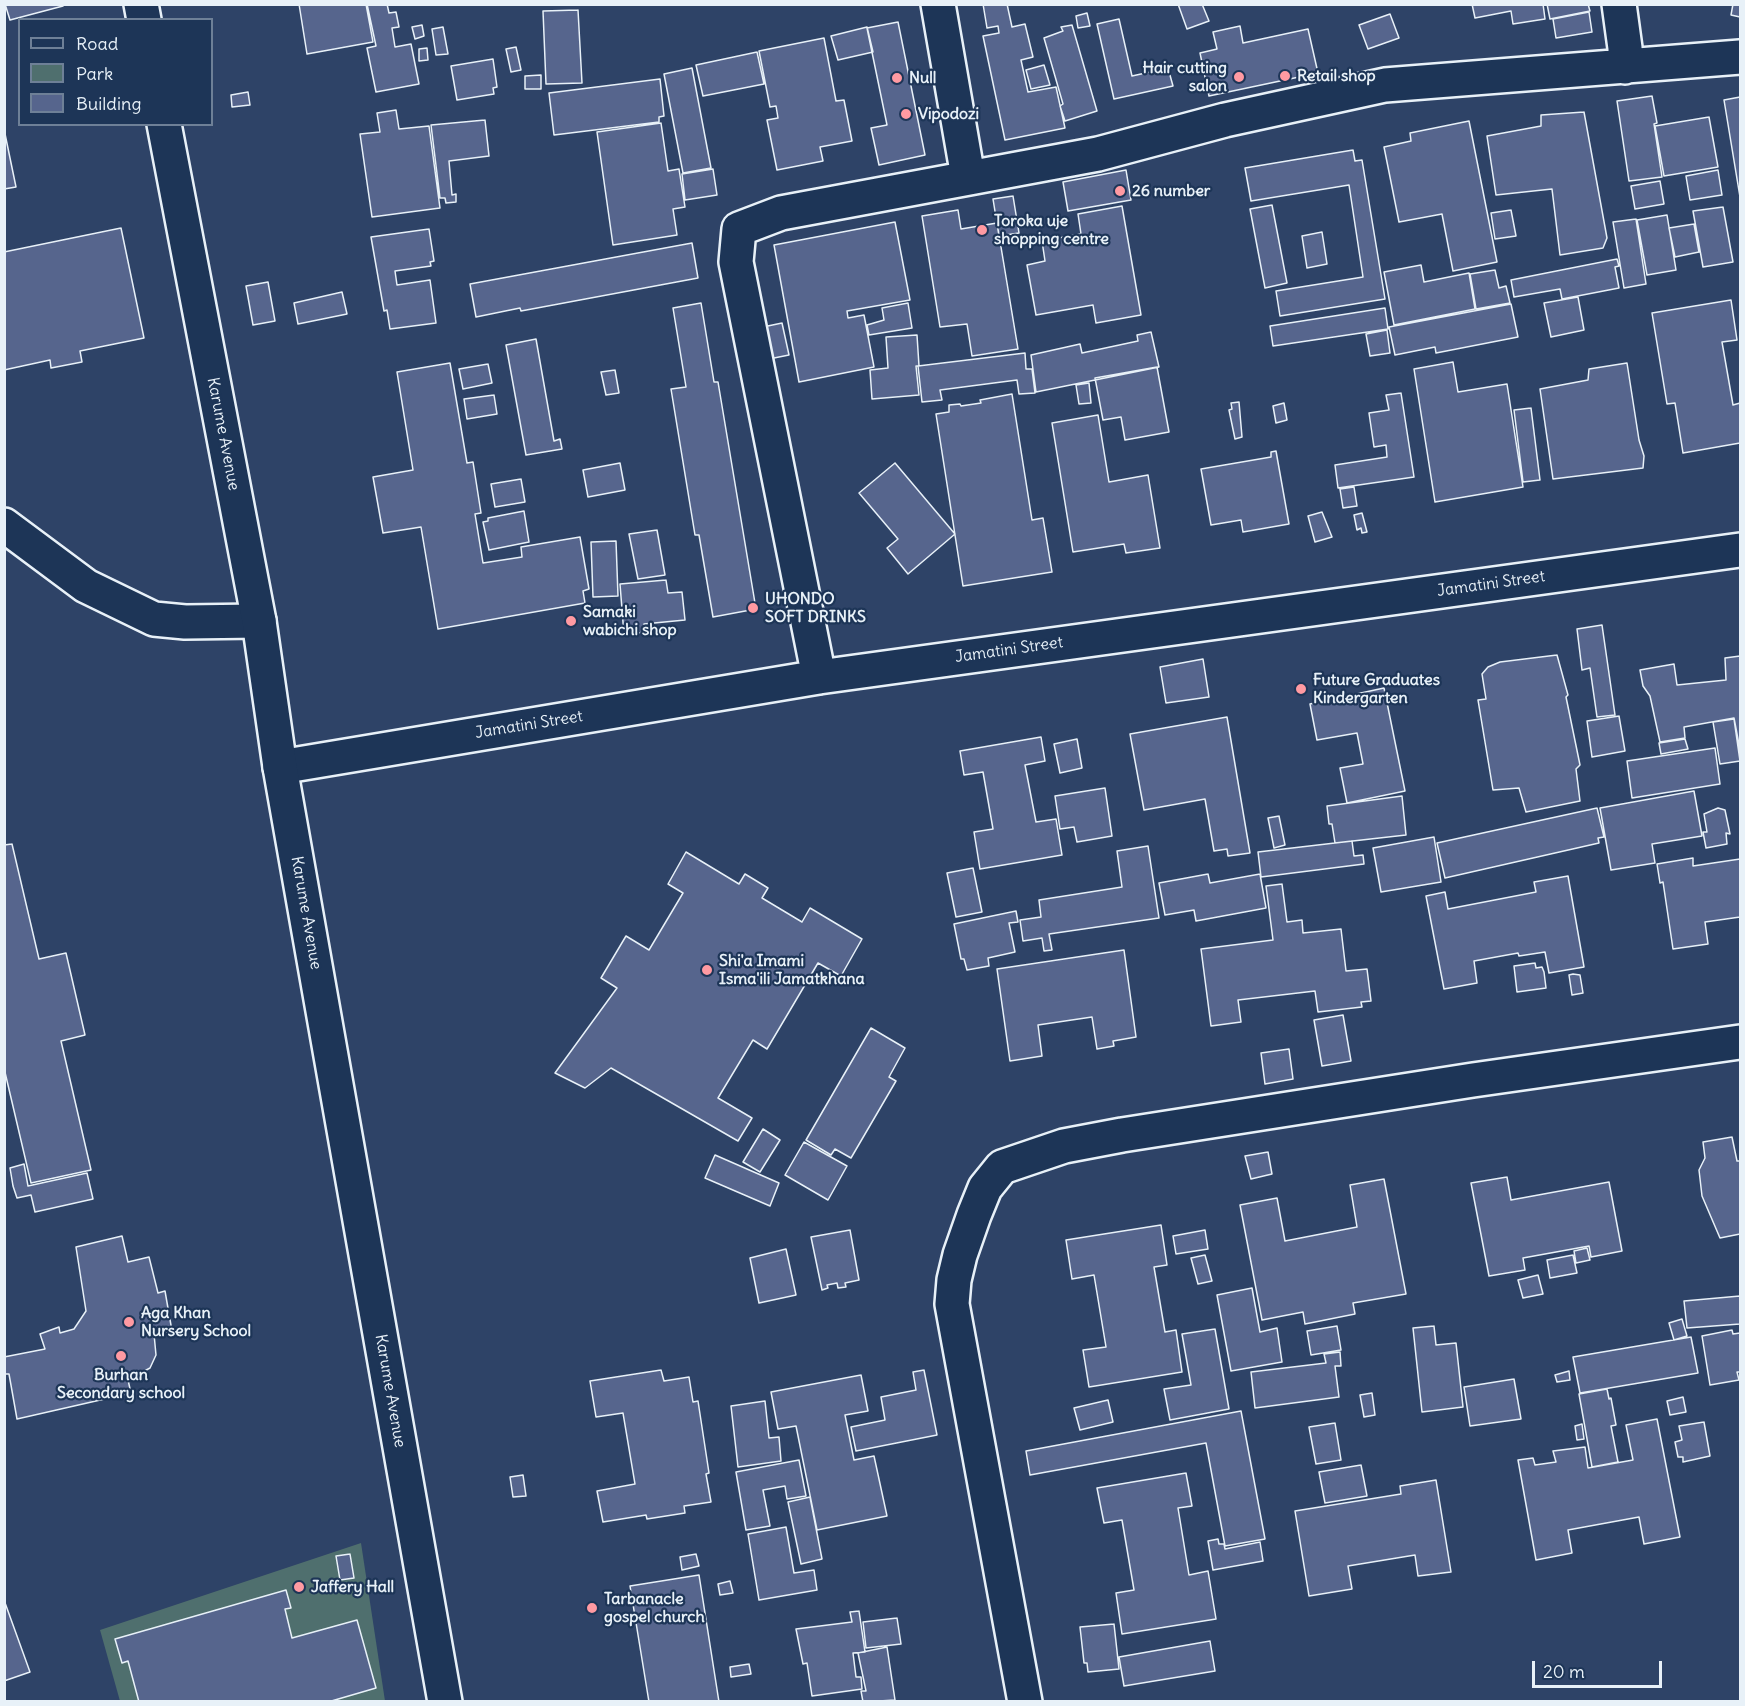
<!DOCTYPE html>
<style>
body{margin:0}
#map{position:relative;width:1745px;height:1706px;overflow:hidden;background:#2e4367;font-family:Delius,sans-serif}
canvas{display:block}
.frame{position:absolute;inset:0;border:6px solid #e8f1f8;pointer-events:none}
.legend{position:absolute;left:18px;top:18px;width:195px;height:108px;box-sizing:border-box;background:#1d3557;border:2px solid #6e8097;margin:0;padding:8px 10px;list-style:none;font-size:18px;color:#e8f1f8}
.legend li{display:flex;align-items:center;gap:12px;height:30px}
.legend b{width:30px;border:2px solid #6e8097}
.scale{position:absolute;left:1532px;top:1661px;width:130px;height:27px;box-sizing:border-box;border:3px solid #e8f1f8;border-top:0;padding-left:8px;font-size:18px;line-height:21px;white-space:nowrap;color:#e8f1f8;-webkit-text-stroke:4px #1d3557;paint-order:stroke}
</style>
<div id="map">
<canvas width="1745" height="1706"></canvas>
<div class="frame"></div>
<ul class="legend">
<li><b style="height:8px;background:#1d3557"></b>Road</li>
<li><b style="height:16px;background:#4f6f6e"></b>Park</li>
<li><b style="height:16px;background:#56658d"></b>Building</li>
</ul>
<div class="scale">20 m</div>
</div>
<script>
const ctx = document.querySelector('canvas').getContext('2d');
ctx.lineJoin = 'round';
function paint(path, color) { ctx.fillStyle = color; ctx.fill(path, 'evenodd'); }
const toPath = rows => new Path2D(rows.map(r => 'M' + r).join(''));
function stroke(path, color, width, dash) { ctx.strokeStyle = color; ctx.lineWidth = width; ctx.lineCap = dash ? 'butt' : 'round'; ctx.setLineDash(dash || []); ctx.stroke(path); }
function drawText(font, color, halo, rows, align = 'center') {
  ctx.font = font + ' Delius,sans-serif'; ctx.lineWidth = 4.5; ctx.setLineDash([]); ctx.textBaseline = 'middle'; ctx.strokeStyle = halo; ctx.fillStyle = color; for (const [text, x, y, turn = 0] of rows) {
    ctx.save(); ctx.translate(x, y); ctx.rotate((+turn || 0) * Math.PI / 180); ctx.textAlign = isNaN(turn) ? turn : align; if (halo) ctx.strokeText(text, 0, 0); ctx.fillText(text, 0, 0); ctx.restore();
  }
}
const green = toPath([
 [361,1543,385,1701,120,1701,100,1630]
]);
const building = toPath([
 [5,4,62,4,63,6,10,20,5,4],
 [299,4,366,4,373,42,307,54,299,4],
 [367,4,387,4,389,13,396,12,399,27,392,28,395,47,411,44,419,84,376,92,367,48,376,46,367,4],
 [983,4,1007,4,1012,27,1025,24,1033,57,1021,60,1028,92,1056,87,1065,128,1005,140,983,36,999,33,998,26,987,28,983,4],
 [1178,4,1202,4,1209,21,1187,29,1178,4],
 [1472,4,1543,4,1545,19,1513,24,1511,11,1475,18,1472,4],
 [1547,4,1588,4,1590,11,1550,19,1547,4],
 [1733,4,1740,4,1740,17,1731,15,1733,4],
 [578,10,582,83,546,84,543,11,578,10],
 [1589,12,1592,32,1556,38,1553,19,1589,12],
 [1087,13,1090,26,1078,28,1076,16,1087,13],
 [1390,14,1399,38,1368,49,1359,25,1390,14],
 [1119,19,1132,76,1168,68,1173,86,1114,99,1097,24,1119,19],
 [898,22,925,155,879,165,871,128,887,125,867,28,898,22],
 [422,25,424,36,415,39,412,27,422,25],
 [1072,25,1097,111,1065,121,1060,106,1063,104,1044,38,1063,31,1061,27,1072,25],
 [1240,26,1243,43,1308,29,1318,73,1209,96,1200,53,1217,49,1213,32,1240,26],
 [443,27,448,54,436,55,432,29,443,27],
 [867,27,873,52,838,60,831,36,867,27],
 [824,38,836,101,844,100,852,141,820,147,823,161,777,170,767,120,778,118,776,106,770,107,759,51,824,38],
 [516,47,521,70,511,72,506,49,516,47],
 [427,48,428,60,419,61,419,49,427,48],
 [757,52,764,84,703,96,696,65,757,52],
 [493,59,497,87,493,88,494,94,457,100,451,66,493,59],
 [1044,65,1050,85,1031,89,1026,70,1044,65],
 [692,68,711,168,683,173,664,74,692,68],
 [541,75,541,89,525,89,525,76,541,75],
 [660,79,664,116,659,117,659,122,554,135,549,93,660,79],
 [248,92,250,105,232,107,231,95,248,92],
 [1652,96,1657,123,1654,124,1662,177,1629,181,1617,101,1652,96],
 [1740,97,1740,197,1724,100,1740,97],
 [396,110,399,129,429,126,440,208,372,217,360,134,380,132,377,113,396,110],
 [1584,112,1607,238,1603,248,1560,255,1552,189,1496,195,1487,136,1541,126,1541,115,1584,112],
 [1709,117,1718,167,1664,176,1655,126,1709,117],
 [485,120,489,156,449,161,452,195,456,194,456,202,446,203,445,198,440,198,431,125,485,120],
 [1469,121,1497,262,1453,271,1442,214,1399,222,1384,147,1411,141,1410,133,1469,121],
 [661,123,668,171,679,169,685,207,673,209,677,235,613,245,597,132,661,123],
 [4,129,16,187,4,189,4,129],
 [1353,150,1355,161,1362,160,1385,299,1280,316,1276,291,1363,277,1349,185,1251,201,1245,168,1353,150],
 [713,169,717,195,685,200,682,174,713,169],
 [1126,170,1131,200,1068,211,1063,182,1126,170],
 [1718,170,1722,195,1690,200,1686,176,1718,170],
 [1660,181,1664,204,1635,209,1631,186,1660,181],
 [1013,196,1019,233,999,236,993,199,1013,196],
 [1272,205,1287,283,1265,288,1250,209,1272,205],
 [1122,206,1141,315,1096,323,1093,305,1036,315,1027,265,1045,261,1042,241,1081,234,1078,214,1122,206],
 [1723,207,1733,262,1703,267,1693,211,1723,207],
 [958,210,961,229,997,223,1018,349,972,356,967,324,940,327,922,216,958,210],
 [1511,210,1516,236,1495,239,1491,213,1511,210],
 [1667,215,1676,270,1647,275,1637,220,1667,215],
 [1636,219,1646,284,1624,288,1613,222,1636,219],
 [895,222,910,300,847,311,848,318,864,315,874,367,799,382,774,245,895,222],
 [1694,224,1699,252,1675,257,1669,228,1694,224],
 [121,228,144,338,80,351,82,362,51,368,50,360,4,370,4,252,121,228],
 [429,229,434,261,430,262,431,266,395,271,397,285,430,280,436,323,390,329,387,310,384,311,371,237,429,229],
 [1322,232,1327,264,1307,268,1302,236,1322,232],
 [692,243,698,278,521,311,520,308,476,317,470,284,692,243],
 [1617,259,1619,266,1615,267,1619,288,1562,299,1560,289,1514,297,1511,280,1617,259],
 [1421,265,1424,282,1469,273,1475,309,1394,325,1384,272,1421,265],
 [1495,270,1499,288,1506,286,1510,303,1476,309,1470,274,1495,270],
 [268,282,275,321,253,325,246,286,268,282],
 [342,292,347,314,298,324,294,303,342,292],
 [1578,297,1584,330,1551,337,1544,303,1578,297],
 [1731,300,1737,340,1722,342,1733,405,1740,403,1740,443,1683,453,1675,403,1667,404,1652,313,1731,300],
 [701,303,714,382,718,382,756,609,713,617,699,535,695,535,671,389,686,387,673,308,701,303],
 [908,303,912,328,869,335,867,325,884,320,882,308,908,303],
 [1511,304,1518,337,1436,353,1435,347,1395,355,1389,327,1511,304],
 [1385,308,1388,329,1273,346,1270,326,1385,308],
 [782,323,789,355,769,359,763,327,782,323],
 [1387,330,1390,353,1370,356,1366,334,1387,330],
 [1151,332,1159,367,1036,392,1031,355,1080,344,1082,353,1138,341,1137,335,1151,332],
 [917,335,919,366,916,366,919,395,872,399,870,370,888,368,886,337,917,335],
 [536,339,554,441,560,439,562,449,526,455,506,345,536,339],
 [1025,353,1026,369,1032,369,1035,393,1019,394,1017,380,940,390,942,400,922,402,918,366,1025,353],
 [1453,362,1458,392,1507,384,1523,487,1435,502,1414,369,1453,362],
 [450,363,467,463,473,462,481,513,475,514,483,563,522,557,521,547,580,537,589,589,583,591,585,603,438,629,421,527,383,533,373,477,413,470,397,372,450,363],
 [1627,363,1639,440,1644,456,1643,468,1553,479,1540,389,1588,380,1589,369,1627,363],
 [488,364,492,383,463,389,459,369,488,364],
 [1157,367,1169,432,1125,440,1121,417,1103,420,1095,378,1157,367],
 [615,370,619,393,606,395,601,372,615,370],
 [1089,383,1091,403,1079,404,1076,385,1089,383],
 [1401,393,1414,477,1338,488,1335,465,1387,457,1386,445,1374,447,1369,413,1389,410,1386,395,1401,393],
 [1012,394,1032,520,1043,518,1052,572,963,586,936,414,949,412,949,405,960,404,961,406,981,403,980,400,1012,394],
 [494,395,497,414,467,419,464,399,494,395],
 [1239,402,1242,437,1235,439,1229,410,1232,409,1231,403,1239,402],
 [1284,403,1287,420,1276,423,1273,406,1284,403],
 [1531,408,1540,480,1523,482,1514,410,1531,408],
 [1098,415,1109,482,1148,475,1160,548,1126,553,1124,544,1073,552,1052,423,1098,415],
 [1276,451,1289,524,1243,532,1241,520,1211,525,1201,469,1271,457,1271,452,1276,451],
 [620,463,625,490,588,497,583,470,620,463],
 [895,463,955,534,908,574,887,548,898,539,859,493,895,463],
 [521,479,525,502,495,507,491,484,521,479],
 [1354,487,1357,506,1343,508,1340,489,1354,487],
 [524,511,529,542,489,550,483,522,488,521,488,518,524,511],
 [1322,512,1332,537,1315,542,1308,516,1322,512],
 [1362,513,1367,532,1362,533,1361,528,1357,530,1354,515,1362,513],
 [657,530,665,575,638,579,629,534,657,530],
 [616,541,618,596,593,597,591,542,616,541],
 [666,580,668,593,682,592,685,620,644,624,645,632,624,635,620,584,666,580],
 [1602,625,1615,715,1597,717,1590,668,1582,670,1577,629,1602,625],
 [1557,655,1568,695,1566,697,1580,765,1576,769,1580,801,1526,812,1519,788,1493,790,1478,700,1486,699,1482,674,1488,667,1500,662,1557,655],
 [1740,656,1740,750,1734,718,1684,727,1685,738,1660,742,1650,696,1643,686,1640,670,1674,664,1677,685,1726,680,1725,658,1740,656],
 [1203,659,1209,697,1166,703,1160,667,1203,659],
 [1384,688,1405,791,1347,803,1340,768,1363,764,1357,733,1317,740,1310,704,1384,688],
 [1619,716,1625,751,1592,757,1587,721,1619,716],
 [1227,717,1250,853,1228,856,1227,849,1214,851,1205,799,1144,810,1130,734,1227,717],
 [1734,719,1740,761,1720,764,1713,722,1734,719],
 [1041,737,1045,761,1025,765,1036,822,1056,819,1062,855,980,869,974,832,993,829,983,772,964,775,960,751,1041,737],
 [1077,739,1082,768,1060,773,1054,744,1077,739],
 [1685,739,1688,749,1661,754,1659,743,1685,739],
 [1715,748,1720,784,1632,798,1627,761,1715,748],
 [1105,788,1112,836,1077,842,1074,827,1060,829,1055,796,1105,788],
 [1694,791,1702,836,1652,844,1655,863,1611,870,1600,808,1694,791],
 [1402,796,1406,835,1335,843,1332,824,1329,824,1327,806,1402,796],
 [1597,808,1604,837,1598,838,1599,843,1445,878,1437,843,1597,808],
 [1718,808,1725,810,1730,834,1726,833,1727,844,1706,848,1703,832,1707,832,1704,814,1718,808],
 [1279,816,1285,845,1274,848,1268,818,1279,816],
 [1434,837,1441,882,1381,892,1373,848,1434,837],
 [1352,841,1354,856,1363,855,1364,864,1261,877,1258,852,1352,841],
 [12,844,39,959,66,953,85,1035,61,1041,91,1170,31,1183,4,1068,4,845,12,844],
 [1148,846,1159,918,1049,934,1052,950,1044,951,1042,938,1023,941,1020,920,1041,917,1039,900,1122,887,1117,851,1148,846],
 [686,852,739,884,745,874,768,888,762,898,802,922,810,908,862,939,841,976,818,963,767,1049,753,1040,718,1098,752,1118,738,1141,611,1068,585,1088,555,1073,617,988,601,978,626,936,649,950,683,893,668,884,686,852],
 [1693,858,1693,866,1740,859,1740,917,1705,922,1708,944,1673,949,1663,882,1660,883,1657,864,1693,858],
 [973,868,982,912,956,917,947,873,973,868],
 [1208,874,1210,883,1260,874,1266,908,1196,921,1194,910,1165,915,1159,883,1208,874],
 [1568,876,1584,967,1549,973,1545,952,1519,956,1518,953,1474,961,1477,983,1444,989,1426,896,1445,892,1448,909,1536,892,1534,882,1568,876],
 [1282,884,1287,922,1302,920,1303,933,1341,929,1346,971,1367,969,1371,1001,1361,1002,1362,1007,1318,1012,1315,991,1238,1000,1241,1022,1211,1026,1201,949,1273,940,1266,886,1282,884],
 [1016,911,1018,922,1009,923,1015,952,988,958,989,966,967,970,964,959,961,959,954,924,1016,911],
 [1124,950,1136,1037,1113,1041,1114,1046,1097,1049,1092,1017,1038,1025,1042,1056,1010,1061,997,969,1124,950],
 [1535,963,1536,968,1542,967,1544,972,1546,988,1517,992,1514,966,1535,963],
 [1573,974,1580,975,1583,993,1572,995,1569,975,1573,974],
 [1343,1015,1351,1061,1322,1066,1314,1020,1343,1015],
 [871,1028,905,1048,889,1077,896,1081,851,1158,835,1149,831,1155,806,1140,871,1028],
 [1289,1049,1293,1079,1265,1084,1261,1053,1289,1049],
 [763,1129,780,1140,760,1172,743,1162,763,1129],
 [1732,1137,1737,1161,1740,1161,1740,1234,1720,1238,1702,1196,1699,1170,1705,1158,1703,1142,1732,1137],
 [804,1142,847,1166,828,1200,785,1175,804,1142],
 [1268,1152,1272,1174,1251,1179,1245,1156,1268,1152],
 [715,1155,779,1183,770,1206,705,1178,715,1155],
 [24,1164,28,1186,87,1173,93,1199,35,1212,31,1195,17,1198,13,1186,10,1168,24,1164],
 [1507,1177,1511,1200,1609,1182,1622,1251,1591,1257,1589,1246,1523,1258,1525,1270,1489,1276,1471,1183,1507,1177],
 [1384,1179,1406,1294,1353,1303,1355,1314,1305,1324,1303,1312,1262,1320,1240,1205,1277,1198,1285,1241,1357,1227,1350,1185,1384,1179],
 [1161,1225,1167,1265,1154,1267,1165,1332,1176,1330,1182,1372,1089,1387,1083,1350,1106,1347,1094,1275,1072,1279,1066,1240,1161,1225],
 [850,1230,859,1280,845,1283,846,1287,838,1288,837,1283,827,1285,828,1288,822,1290,811,1237,850,1230],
 [1205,1230,1208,1249,1176,1254,1173,1236,1205,1230],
 [122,1236,128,1262,149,1257,158,1293,165,1291,172,1331,154,1334,156,1355,150,1368,128,1380,131,1393,17,1419,9,1374,4,1374,4,1357,45,1349,40,1334,59,1327,60,1333,74,1329,86,1311,76,1247,122,1236],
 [1587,1248,1590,1260,1576,1263,1574,1251,1587,1248],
 [786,1249,796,1295,759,1303,750,1258,786,1249],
 [1205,1255,1212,1281,1198,1284,1191,1258,1205,1255],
 [1573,1255,1577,1273,1550,1278,1547,1260,1573,1255],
 [1538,1275,1543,1294,1523,1298,1518,1280,1538,1275],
 [1252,1288,1260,1332,1277,1328,1282,1362,1231,1371,1217,1295,1252,1288],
 [1740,1296,1740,1324,1687,1328,1684,1301,1740,1296],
 [1682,1319,1687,1336,1674,1340,1669,1323,1682,1319],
 [1337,1326,1341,1350,1311,1355,1307,1331,1337,1326],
 [1434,1326,1436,1345,1456,1343,1463,1407,1422,1412,1413,1328,1434,1326],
 [1215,1329,1229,1409,1170,1420,1164,1389,1191,1385,1182,1334,1215,1329],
 [1732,1330,1733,1334,1740,1333,1740,1372,1737,1372,1739,1380,1710,1385,1702,1336,1732,1330],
 [1691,1337,1698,1373,1580,1393,1573,1357,1691,1337],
 [1340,1352,1341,1366,1335,1366,1339,1397,1255,1408,1251,1372,1326,1363,1324,1354,1340,1352],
 [661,1370,664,1381,689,1377,693,1402,698,1401,709,1473,706,1474,711,1502,684,1506,685,1513,647,1519,646,1515,603,1522,597,1491,635,1484,623,1413,596,1417,590,1381,661,1370],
 [924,1370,937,1435,856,1451,851,1427,885,1420,881,1397,916,1390,913,1372,924,1370],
 [1569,1371,1570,1380,1557,1382,1555,1375,1569,1371],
 [861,1375,868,1411,845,1415,854,1460,874,1456,887,1516,817,1530,796,1426,778,1429,771,1392,861,1375],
 [1514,1379,1521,1419,1470,1426,1464,1387,1514,1379],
 [1607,1389,1609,1399,1611,1398,1616,1425,1611,1426,1618,1462,1592,1467,1579,1394,1607,1389],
 [1372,1393,1375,1415,1364,1417,1360,1395,1372,1393],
 [1683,1397,1686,1412,1670,1415,1667,1401,1683,1397],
 [1108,1400,1113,1422,1080,1430,1074,1408,1108,1400],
 [765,1401,769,1438,779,1437,781,1461,738,1467,731,1406,765,1401],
 [1241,1411,1265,1539,1225,1546,1206,1443,1030,1475,1026,1451,1241,1411],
 [1657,1419,1680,1537,1644,1544,1639,1517,1568,1530,1572,1553,1536,1560,1518,1460,1533,1458,1535,1465,1556,1462,1553,1451,1585,1447,1588,1468,1633,1460,1626,1425,1657,1419],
 [1704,1422,1710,1456,1683,1462,1683,1457,1678,1457,1675,1442,1682,1440,1679,1426,1704,1422],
 [1335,1423,1341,1460,1316,1464,1309,1427,1335,1423],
 [1582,1424,1584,1439,1577,1440,1575,1426,1582,1424],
 [799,1460,806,1496,787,1499,785,1486,763,1490,770,1526,746,1530,736,1472,799,1460],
 [1361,1465,1367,1496,1325,1503,1319,1472,1361,1465],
 [1186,1473,1192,1506,1178,1508,1189,1575,1208,1571,1216,1619,1122,1634,1116,1593,1134,1590,1122,1520,1104,1523,1097,1488,1186,1473],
 [523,1475,526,1496,513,1497,510,1477,523,1475],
 [1436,1480,1451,1572,1418,1576,1415,1555,1348,1566,1352,1589,1309,1596,1295,1511,1401,1494,1400,1486,1436,1480],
 [810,1497,822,1559,801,1564,788,1502,810,1497],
 [786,1527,794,1573,814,1570,817,1590,759,1600,748,1534,786,1527],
 [1218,1539,1219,1544,1224,1544,1225,1549,1260,1542,1263,1561,1213,1570,1208,1541,1218,1539],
 [350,1554,354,1578,340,1580,336,1556,350,1554],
 [696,1554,699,1566,682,1570,680,1557,696,1554],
 [699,1575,719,1702,649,1702,630,1586,699,1575],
 [730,1581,733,1593,720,1595,718,1584,730,1581],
 [286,1590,291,1608,285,1609,292,1638,357,1620,376,1688,328,1702,139,1702,128,1661,122,1663,115,1639,286,1590],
 [4,1600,30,1672,4,1681,4,1600],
 [859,1611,865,1652,853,1653,856,1677,861,1677,862,1689,812,1696,807,1663,803,1664,796,1629,852,1622,850,1612,859,1611],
 [897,1618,901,1644,866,1648,863,1622,897,1618],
 [1114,1624,1119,1669,1088,1672,1087,1663,1084,1663,1080,1627,1114,1624],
 [1210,1641,1215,1671,1124,1686,1119,1657,1210,1641],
 [887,1647,895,1700,863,1702,861,1691,866,1691,858,1653,887,1647],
 [749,1664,751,1674,731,1677,730,1667,749,1664]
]);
const minor = toPath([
 [938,4,968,177],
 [1619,4,1625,48,1625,67],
 [4,525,86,586,154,619,185,622,259,621],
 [819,677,736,262,739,229,781,213,1098,154,1225,120,1385,85,1740,57],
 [280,767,819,677,1740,550],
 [1025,1702,952,1304,954,1280,960,1255,974,1215,985,1188,1002,1167,1064,1146,1122,1135,1473,1080,1740,1042]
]);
const secondary = toPath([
 [141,4,144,20],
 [164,124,259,621,280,767,445,1702]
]);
const markers = [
 [1285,76,6,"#ff9aa2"],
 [1239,77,6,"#ff9aa2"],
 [897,78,6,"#ff9aa2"],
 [906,114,6,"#ff9aa2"],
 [1120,191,6,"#ff9aa2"],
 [982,230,6,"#ff9aa2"],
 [753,608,6,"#ff9aa2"],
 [571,621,6,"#ff9aa2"],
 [1301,689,6,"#ff9aa2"],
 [707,970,6,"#ff9aa2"],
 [129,1322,6,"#ff9aa2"],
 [121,1356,6,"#ff9aa2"],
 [299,1587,6,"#ff9aa2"],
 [592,1608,6,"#ff9aa2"]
];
const poiNames = [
 ["Hair cutting",1227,68,"right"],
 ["salon",1227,86,"right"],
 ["Retail shop",1297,76],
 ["Null",909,78],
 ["Vipodozi",918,114],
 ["26 number",1132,191],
 ["Toroka uje",994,221],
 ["shopping centre",994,239],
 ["UHONDO",765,599],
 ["SOFT DRINKS",765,617],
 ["Samaki",583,612],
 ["wabichi shop",583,630],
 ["Future Graduates",1313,680],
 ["Kindergarten",1313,698],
 ["Shi'a Imami",719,961],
 ["Isma'ili Jamatkhana",719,979],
 ["Aga Khan",141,1313],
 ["Nursery School",141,1331],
 ["Burhan",121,1375,"center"],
 ["Secondary school",121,1393,"center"],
 ["Jaffery Hall",311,1587],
 ["Tarbanacle",604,1599],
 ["gospel church",604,1617]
];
const streetNames = [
 ["Karume Avenue",223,434,79],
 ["Jamatini Street",1491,584,-8],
 ["Jamatini Street",1009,650,-8],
 ["Jamatini Street",529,725,-9],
 ["Karume Avenue",306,913,80],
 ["Karume Avenue",390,1391,80]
];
paint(green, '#4f6f6e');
paint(building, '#56658d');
stroke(building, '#e8f1f8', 1.5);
stroke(minor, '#e8f1f8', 38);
stroke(secondary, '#e8f1f8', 38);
stroke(minor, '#1d3557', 33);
stroke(secondary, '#1d3557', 33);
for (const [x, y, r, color] of markers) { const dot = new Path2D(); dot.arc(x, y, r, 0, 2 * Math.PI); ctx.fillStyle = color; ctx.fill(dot); stroke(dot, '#1d3557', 2); }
drawText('bold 16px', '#e8f1f8', '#1d3557', poiNames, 'left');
drawText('16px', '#e8f1f8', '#1d3557', streetNames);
</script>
